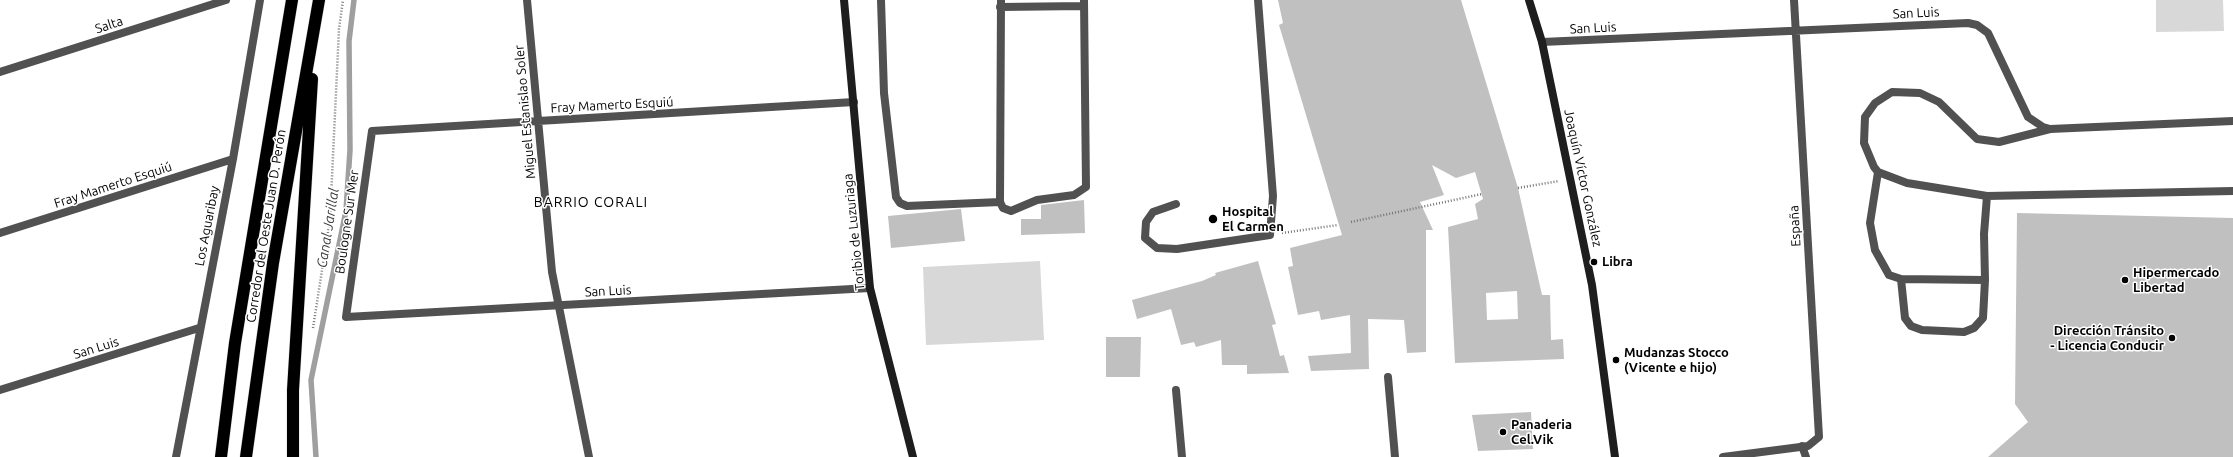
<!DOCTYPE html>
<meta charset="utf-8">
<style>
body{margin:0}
canvas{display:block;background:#fff}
</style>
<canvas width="2233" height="457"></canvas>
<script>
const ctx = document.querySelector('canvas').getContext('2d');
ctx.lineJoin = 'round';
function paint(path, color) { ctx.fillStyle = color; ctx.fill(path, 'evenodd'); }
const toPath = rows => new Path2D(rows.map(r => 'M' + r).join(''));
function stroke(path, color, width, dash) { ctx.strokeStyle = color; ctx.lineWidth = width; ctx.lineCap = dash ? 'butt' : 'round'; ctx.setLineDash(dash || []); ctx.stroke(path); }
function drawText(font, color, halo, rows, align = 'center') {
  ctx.font = font + ' Ubuntu,sans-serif'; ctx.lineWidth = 3; ctx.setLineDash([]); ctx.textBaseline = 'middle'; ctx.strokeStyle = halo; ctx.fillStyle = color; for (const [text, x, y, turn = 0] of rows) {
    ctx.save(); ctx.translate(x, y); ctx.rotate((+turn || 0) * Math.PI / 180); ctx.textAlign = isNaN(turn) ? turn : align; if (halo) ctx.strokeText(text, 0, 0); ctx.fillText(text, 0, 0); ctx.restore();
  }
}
const green = toPath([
 [2156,0,2223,0,2224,31,2156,32],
 [1040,261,1044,340,926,345,923,267]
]);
const stream = toPath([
 [316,457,311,380,346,211,350,150,349,41,354,0]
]);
const building = toPath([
 [1278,0,1461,0,1518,188,1542,295,1550,295,1551,340,1563,339,1564,359,1455,363,1448,227,1478,219,1475,204,1483,199,1475,172,1456,178,1432,165,1444,195,1420,202,1433,230,1426,230,1426,352,1407,353,1404,320,1368,319,1369,369,1311,371,1308,356,1351,353,1350,315,1321,320,1319,311,1298,315,1288,267,1293,266,1290,248,1342,235,1279,25,1283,23],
 [1517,291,1518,319,1487,320,1486,293],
 [1084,200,1085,233,1021,235,1021,219,1041,219,1041,205],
 [961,209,965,241,891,248,888,216],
 [2017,213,2233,218,2233,457,1988,457,2028,422,2015,404],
 [1258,261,1276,324,1272,325,1280,356,1284,355,1289,373,1247,374,1247,365,1222,365,1221,340,1196,347,1194,342,1181,345,1171,309,1137,319,1132,300,1202,281,1216,275,1215,273],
 [1106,337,1141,337,1140,377,1106,377],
 [1531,412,1533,449,1478,451,1472,415]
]);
const path = toPath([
 [1518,188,1559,181],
 [1351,222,1482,194],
 [1282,233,1338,225],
 [313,328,330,219,339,29,343,0]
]);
const lane = toPath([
 [881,0,884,93,896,197,900,203,907,206,1000,202],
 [1001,0,1000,202,1003,208,1011,211,1037,200,1074,195,1086,187,1084,0],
 [1000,7,1084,6],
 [2050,129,1999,142,1977,139,1939,102,1920,93,1892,92,1875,103,1865,117,1864,143,1874,167,1878,172,1907,183,1987,196,2233,191],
 [1878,172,1870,223,1875,250,1889,275,1901,279,1985,280,1983,318,1974,328,1964,332,1922,330,1911,326,1905,318,1901,279],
 [1176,204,1153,212,1146,222,1145,238,1157,248,1177,249,1270,235,1273,196,1258,0],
 [1985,280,1984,234,1987,196],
 [1802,446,1806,457]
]);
const street = toPath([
 [527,0,552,272,589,457],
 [1542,42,1968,23,1977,25,1988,33,2028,117,2043,127,2050,129,2233,121],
 [0,72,226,0],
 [854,102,372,131,346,317,870,288],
 [0,233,233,159],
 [1388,377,1395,457],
 [0,390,199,328],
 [1176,390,1182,457],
 [176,457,233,159,260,0],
 [1723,457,1808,446,1819,437,1794,0]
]);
const secondary = toPath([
 [844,0,870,288,913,457],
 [1529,0,1542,42,1592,285,1615,457]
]);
const highway = toPath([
 [221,457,235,343,292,0],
 [246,457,273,263,319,0],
 [293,457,293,390,312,79]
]);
const markers = [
 [1213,219,5,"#000"],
 [1594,262,4,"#000"],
 [2125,280,4,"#000"],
 [2172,338,4,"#000"],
 [1616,360,4,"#000"],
 [1503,432,4,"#000"]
];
const streetNames = [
 ["San Luis",1916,13,-3],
 ["Salta",109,25,-18],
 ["San Luis",1593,28,-3],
 ["Fray Mamerto Esquiú",612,105,-3],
 ["Miguel Estanislao Soler",525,112,-95],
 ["Joaquín Víctor González",1583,178,78],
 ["Fray Mamerto Esquiú",113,185,-18],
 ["Boulogne Sur Mer",347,222,-82],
 ["Los Aguaribay",207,226,-79],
 ["Corredor del Oeste Juan D. Perón",266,226,-81],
 ["España",1795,226,-93],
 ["Toribio de Luzuriaga",854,232,-96],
 ["San Luis",608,291,-3],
 ["San Luis",96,348,-17]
];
const poiNames = [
 ["Hospital",1222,212],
 ["El Carmen",1222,227],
 ["Libra",1602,262],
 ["Hipermercado",2133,273],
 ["Libertad",2133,288],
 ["Dirección Tránsito",2164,331,"right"],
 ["- Licencia Conducir",2164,346,"right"],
 ["Mudanzas Stocco",1624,353],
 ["(Vicente e hijo)",1624,368],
 ["Panaderia",1511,425],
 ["Cel.Vik",1511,440]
];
const neighbourhoodNames = [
 ["BARRIO CORALI",591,202]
];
const waterNames = [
 ["Canal Jarillal",328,228,-81]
];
paint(green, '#d8d8d8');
stroke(stream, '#9f9f9f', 5.5);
paint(building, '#c0c0c0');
stroke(highway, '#dbdbdb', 13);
stroke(path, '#737373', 2.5, [1, 2]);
stroke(lane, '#515151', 8);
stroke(street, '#515151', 8);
stroke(secondary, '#1e1e1e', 8);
stroke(highway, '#000', 12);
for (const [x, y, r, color] of markers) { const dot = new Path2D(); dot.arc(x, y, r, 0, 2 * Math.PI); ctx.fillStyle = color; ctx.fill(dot); stroke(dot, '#fff', 1.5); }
drawText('13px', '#000', '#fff', streetNames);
drawText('bold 13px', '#000', '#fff', poiNames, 'left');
ctx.letterSpacing = '1px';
drawText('14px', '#000', '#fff', neighbourhoodNames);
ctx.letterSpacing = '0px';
drawText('italic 14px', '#404040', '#fff', waterNames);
</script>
